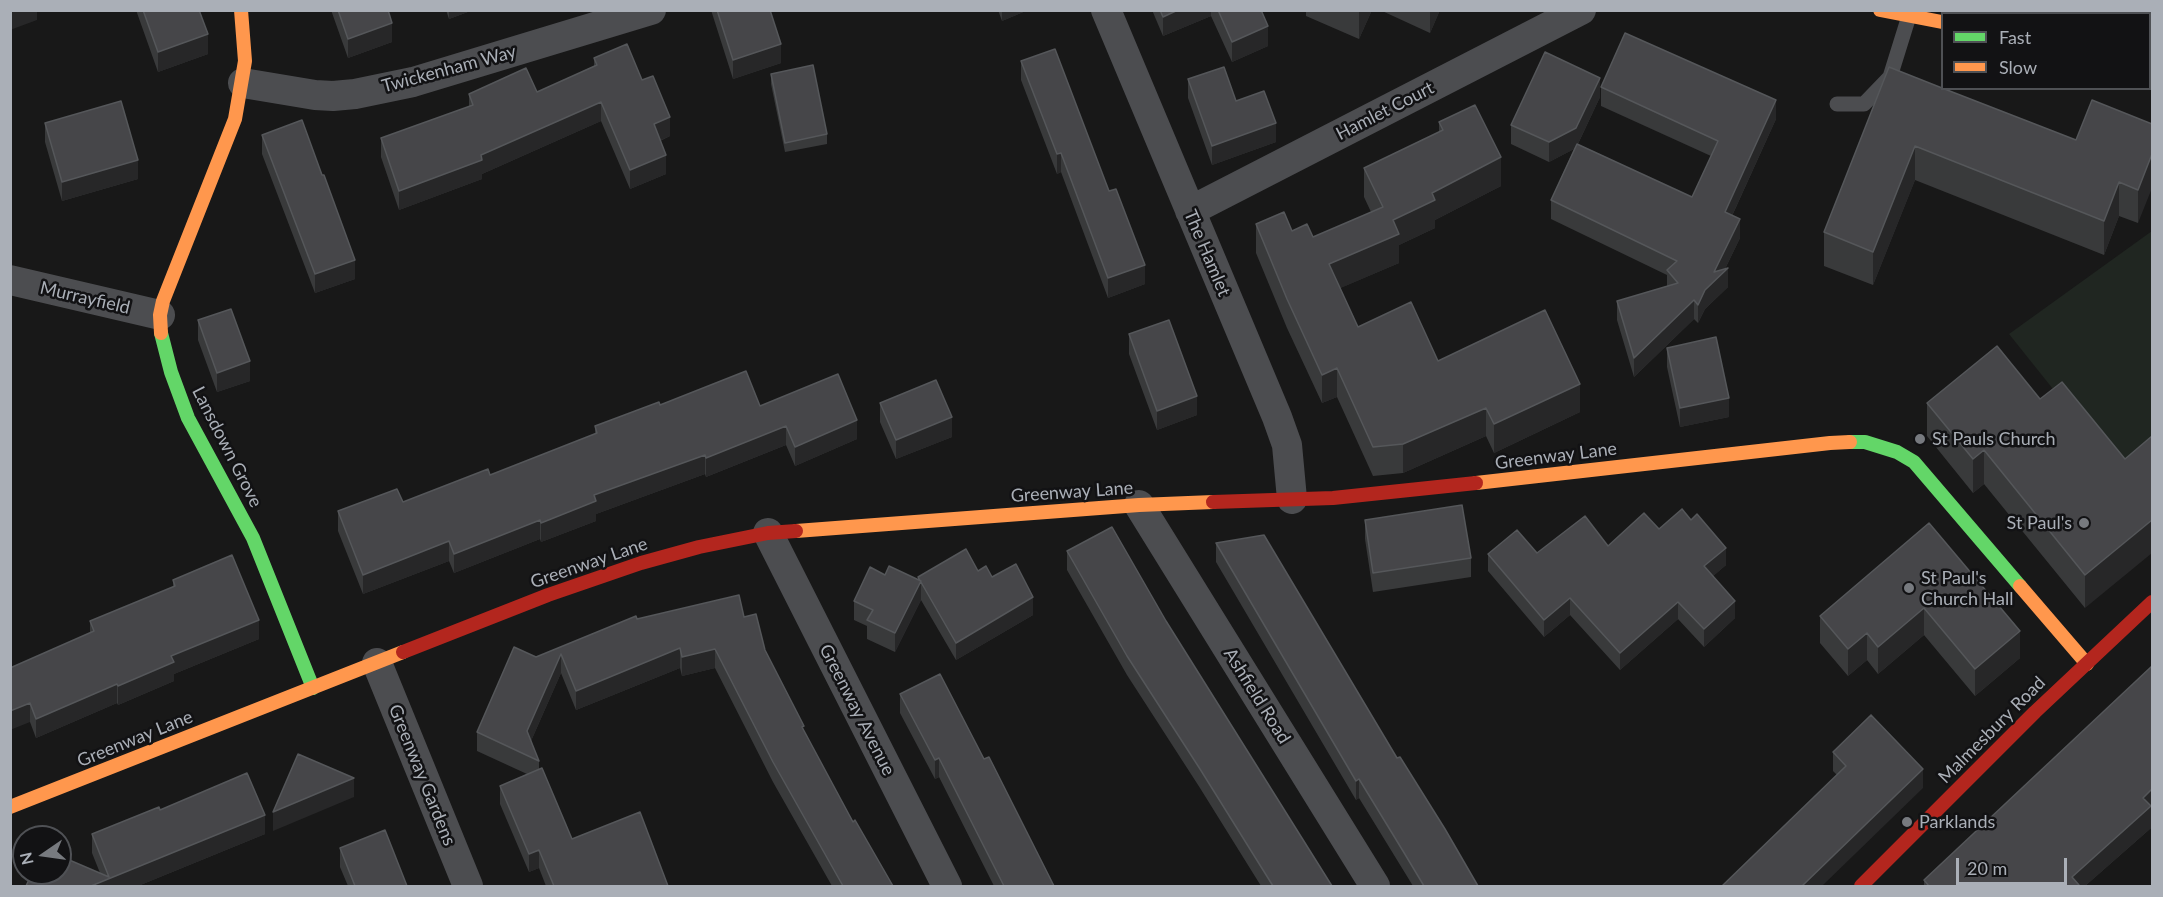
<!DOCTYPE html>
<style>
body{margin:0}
#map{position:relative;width:2163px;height:897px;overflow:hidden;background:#181818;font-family:Lato,sans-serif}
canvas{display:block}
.frame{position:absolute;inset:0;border:12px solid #aaafb7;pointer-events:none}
.legend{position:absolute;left:1941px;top:12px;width:210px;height:78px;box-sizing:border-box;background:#121214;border:2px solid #4f5155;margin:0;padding:8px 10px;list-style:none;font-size:18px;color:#aaafb7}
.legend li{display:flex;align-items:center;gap:12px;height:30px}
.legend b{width:30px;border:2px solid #4f5155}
.north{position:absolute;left:12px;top:825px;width:60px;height:60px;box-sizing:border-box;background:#121214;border:2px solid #4f5155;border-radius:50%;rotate:257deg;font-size:16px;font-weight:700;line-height:24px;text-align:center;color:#aaafb7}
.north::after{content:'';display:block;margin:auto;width:21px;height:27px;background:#777a7f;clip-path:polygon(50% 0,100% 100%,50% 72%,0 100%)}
.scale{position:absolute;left:1956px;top:858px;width:111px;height:27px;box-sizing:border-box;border:3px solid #aaafb7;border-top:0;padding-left:8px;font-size:18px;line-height:21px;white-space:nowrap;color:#aaafb7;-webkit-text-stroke:4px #121214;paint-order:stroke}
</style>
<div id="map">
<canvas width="2163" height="897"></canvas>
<div class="frame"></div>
<ul class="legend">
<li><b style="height:8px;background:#63d668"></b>Fast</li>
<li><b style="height:8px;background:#ff974d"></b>Slow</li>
</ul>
<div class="north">N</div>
<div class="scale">20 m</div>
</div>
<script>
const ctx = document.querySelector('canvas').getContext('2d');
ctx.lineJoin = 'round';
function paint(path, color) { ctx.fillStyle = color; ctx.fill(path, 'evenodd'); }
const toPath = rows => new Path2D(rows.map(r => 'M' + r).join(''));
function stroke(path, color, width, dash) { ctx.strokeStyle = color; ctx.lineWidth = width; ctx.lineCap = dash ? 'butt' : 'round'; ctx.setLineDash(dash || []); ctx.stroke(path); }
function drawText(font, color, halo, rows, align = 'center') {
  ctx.font = font + ' Lato,sans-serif'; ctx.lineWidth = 5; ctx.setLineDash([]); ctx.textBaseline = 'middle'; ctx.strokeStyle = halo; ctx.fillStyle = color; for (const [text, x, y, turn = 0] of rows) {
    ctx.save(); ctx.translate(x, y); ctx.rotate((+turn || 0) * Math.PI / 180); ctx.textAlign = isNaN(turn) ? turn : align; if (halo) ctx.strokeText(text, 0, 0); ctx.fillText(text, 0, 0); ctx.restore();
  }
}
const green = toPath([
 [2152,231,2152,513,2009,334]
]);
const lane = toPath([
 [1837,104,1864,104,1890,77,1909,16]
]);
const street = toPath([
 [1106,10,1277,417,1287,445,1292,499],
 [2040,14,2040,10],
 [243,83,315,95,333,96,355,94,413,82,651,10],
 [1190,211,1581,10],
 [10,280,160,315],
 [1139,505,1375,886],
 [768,533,947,886],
 [377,663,468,886]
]);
const fast = toPath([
 [161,333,171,372,188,418,253,538,313,688],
 [1850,442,1865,442,1897,452,1914,462,2020,586]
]);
const slow = toPath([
 [1880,10,1942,22],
 [2150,57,2152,57],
 [161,333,160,315,163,301,235,119,245,61,241,10],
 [1476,483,1830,443,1850,442],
 [796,531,1139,505,1213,502],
 [2020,586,2087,664],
 [10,807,403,652]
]);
const jam = toPath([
 [1213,502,1333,498,1476,483],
 [403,652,548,595,641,563,699,547,768,533,796,531],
 [1861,886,2035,712,2152,602]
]);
const wall = toPath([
 [136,10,199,10,208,54,158,72],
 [331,10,388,10,392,42,348,58],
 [446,10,473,10,449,19],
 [711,10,770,10,781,63,733,79],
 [998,10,1028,10,1002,21],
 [1152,10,1261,10,1268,46,1232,62,1211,16,1163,36],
 [1306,10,1372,10,1359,39,1306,16],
 [1380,10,1440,10,1430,33],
 [594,58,642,80,670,136,660,141,666,174,630,189,601,121,482,174,482,179,399,210,381,157,381,138,469,107,469,94,537,92,594,66],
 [1021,61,1145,284,1108,298,1061,172,1057,174,1021,80],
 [1889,67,2076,140,2152,124,2138,223,2119,216,2104,255,1915,180,1873,285,1824,266,1824,232],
 [771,74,827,134,827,144,785,152,771,84],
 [1188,79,1236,101,1276,142,1212,165,1188,98],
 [1601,87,1776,119,1732,216,1740,238,1725,269,1728,287,1705,309,1698,323,1694,319,1634,377,1617,320,1617,301,1667,286,1667,275,1551,219,1551,200,1574,149,1549,162,1511,144,1511,125,1600,97,1578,144,1692,197,1711,156,1601,106],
 [1439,122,1501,186,1435,220,1435,228,1399,245,1399,263,1340,288,1358,327,1438,361,1580,412,1494,453,1486,436,1403,473,1373,476,1337,397,1322,403,1287,328,1256,253,1256,224,1292,231,1313,237,1371,212,1364,197,1364,168,1439,132],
 [45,123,138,179,62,201,45,142],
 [262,135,355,279,315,293,262,154],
 [198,320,250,381,217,392,198,340],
 [1129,334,1197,415,1157,430,1129,354],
 [1667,348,1729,417,1680,427,1667,367],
 [2040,399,2125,459,2085,608,1984,484,1973,493,1927,436,1927,403],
 [880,403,952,437,896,459,880,422],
 [660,405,760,406,857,439,795,466,786,445,706,477,705,474,596,514,596,521,541,542,540,539,454,573,449,561,363,594,338,531,338,511,403,502,490,475,595,434,595,426],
 [1365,520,1471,558,1471,577,1373,592,1365,539],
 [1929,523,2020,658,1975,696,1924,635,1878,674,1867,660,1848,676,1820,643,1820,616],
 [1216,543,1397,758,1478,886,1413,886,1359,798,1356,800,1216,562],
 [1608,546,1726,565,1713,576,1735,618,1704,647,1678,619,1620,670,1570,615,1544,637,1488,571,1488,554,1537,553],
 [1067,551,1166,621,1332,886,1261,886,1200,788,1127,675,1067,570],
 [978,571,992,577,1033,615,956,660,921,600,895,652,867,639,867,626,854,620,854,601,885,575,918,579,918,577],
 [173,580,259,639,174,674,174,681,118,705,117,703,36,738,30,722,10,668,90,633,90,621,173,587],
 [744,617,765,650,804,732,853,822,893,886,832,886,773,782,715,668,682,676,680,668,576,710,561,673,531,741,539,761,539,769,572,839,668,886,546,886,539,868,529,872,500,804,500,786,527,774,477,751,477,732,536,657,637,619],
 [900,694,984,759,1054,886,994,886,939,777,935,779,900,713],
 [1833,752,1923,788,1837,775,1833,771],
 [160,810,265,834,138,886,26,886,100,873,92,853,92,834],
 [2151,812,2151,828,2085,886,1924,886,1924,880],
 [340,848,407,886,348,886,340,867]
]);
const shadedWall = toPath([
 [37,10,37,20,10,30,10,11],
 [449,10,473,10,449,19],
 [1002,10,1028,10,1002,21],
 [1178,10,1211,10,1211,16,1163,36,1163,17],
 [1360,10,1372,10,1359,39,1359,12],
 [1430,10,1440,10,1430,33],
 [392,23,392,42,348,58,348,39],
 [1268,26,1268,46,1232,62,1232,42],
 [208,34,208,54,158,72,158,52],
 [781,44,781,63,733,79,733,60],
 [1600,78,1600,97,1576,148,1549,162,1549,142],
 [1776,100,1776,119,1725,231,1725,212],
 [601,102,601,121,482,174,482,179,399,210,399,191],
 [670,117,670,136,654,143,654,124],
 [1276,123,1276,142,1212,165,1212,146],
 [1915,146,1915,180,1873,285,1873,252],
 [1061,153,1061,172,1057,174,1057,154],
 [2152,154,2152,188,2138,223,2138,190],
 [666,155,666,174,630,189,630,170],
 [1501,157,1501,186,1435,220,1435,228,1399,245,1399,263,1329,293,1329,264,1432,193],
 [138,160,138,179,62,201,62,182],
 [2119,182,2119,216,2104,255,2104,221],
 [1740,219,1740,238,1723,273,1728,268,1728,287,1705,309,1698,323,1698,305],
 [355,260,355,279,315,293,315,274],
 [1145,265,1145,284,1108,298,1108,278],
 [1694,300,1694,319,1634,377,1634,358],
 [250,361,250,381,217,392,217,373],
 [1337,368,1337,397,1322,403,1322,375],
 [1580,384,1580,412,1494,453,1494,424],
 [1197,396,1197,415,1157,430,1157,411],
 [1729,398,1729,417,1680,427,1680,408],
 [1486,408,1486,436,1403,473,1403,444],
 [952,417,952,437,896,459,896,440],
 [857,420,857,439,795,466,795,447],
 [786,426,786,445,706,477,706,458],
 [1984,450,1984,484,1973,493,1973,459],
 [705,455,705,474,596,514,596,521,541,542,541,523,594,495],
 [540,520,540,539,454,573,454,554],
 [2152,520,2152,553,2085,608,2085,575],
 [449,541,449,561,363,594,363,575],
 [1726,548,1726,565,1704,584,1704,566],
 [921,581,921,600,895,652,895,633],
 [1033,597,1033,615,956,660,956,643],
 [1570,598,1570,615,1544,637,1544,620],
 [1735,601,1735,618,1704,647,1704,629],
 [1678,602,1678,619,1620,670,1620,653],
 [1924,608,1924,635,1878,674,1878,647],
 [259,620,259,639,174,674,174,681,118,705,118,686,171,656],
 [2020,631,2020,658,1975,696,1975,669],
 [1867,633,1867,660,1848,676,1848,649],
 [680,648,680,668,576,710,576,691],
 [715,649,715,668,682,676,682,657],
 [561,654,561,673,527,750,527,731],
 [117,684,117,703,36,738,36,719],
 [30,703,30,722,10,730,10,711],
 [939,758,939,777,935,779,935,760],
 [1923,769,1923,788,1822,886,1802,886],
 [354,778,354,797,273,831,273,812],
 [1359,779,1359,798,1356,800,1356,781],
 [2152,789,2152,811,2151,812,2151,828,2085,886,2072,886,2072,877,2143,798],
 [265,815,265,834,138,886,91,886],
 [539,850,539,868,529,872,529,854]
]);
const building = toPath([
 [143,10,199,10,208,34,158,52,143,10],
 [338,10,388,10,392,23,348,39,338,10],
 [717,10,770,10,781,44,733,60,717,10],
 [1160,10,1178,10,1163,17,1160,10],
 [1218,10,1261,10,1268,26,1232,42,1218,10],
 [1625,33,1776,100,1725,212,1740,219,1714,272,1728,268,1705,290,1698,305,1694,300,1634,358,1617,301,1678,283,1667,270,1677,261,1551,200,1577,144,1692,197,1718,141,1601,87,1625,33],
 [627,44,642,80,653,76,670,117,654,124,666,155,630,170,601,102,481,155,482,160,399,191,381,138,473,105,469,94,526,68,537,92,597,65,594,58,627,44],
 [1055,49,1109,191,1116,189,1145,265,1108,278,1061,153,1057,154,1021,61,1055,49],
 [1545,52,1600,78,1576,128,1549,142,1511,125,1545,52],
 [813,65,827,134,785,143,771,74,813,65],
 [1224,67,1236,101,1264,91,1276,123,1212,146,1188,79,1224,67],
 [1889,67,1942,88,2076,140,2092,100,2152,124,2152,154,2138,190,2119,182,2104,221,1915,146,1873,252,1824,232,1889,67],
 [121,101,138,160,62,182,45,123,121,101],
 [1475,105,1501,157,1432,193,1435,200,1393,220,1399,234,1329,264,1358,327,1411,302,1438,361,1545,310,1580,384,1494,424,1486,408,1403,444,1373,447,1337,368,1322,375,1287,299,1256,224,1284,212,1292,231,1307,224,1313,237,1383,207,1364,168,1443,130,1439,122,1475,105],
 [302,120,322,175,324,175,355,260,315,274,262,135,302,120],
 [231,309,250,361,217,373,198,320,231,309],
 [1169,320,1197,396,1157,411,1129,334,1169,320],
 [1716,337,1729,398,1680,408,1667,348,1716,337],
 [1997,346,2040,399,2062,382,2125,459,2152,436,2152,520,2085,575,1984,450,1973,459,1927,403,1997,346],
 [746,371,760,406,838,374,857,420,795,447,786,426,706,458,705,455,594,495,596,501,541,523,540,520,454,554,449,541,363,575,338,511,397,489,403,502,488,469,490,475,597,433,595,426,659,402,660,405,746,371],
 [936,380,952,417,896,440,880,403,936,380],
 [1462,505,1471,558,1373,573,1365,520,1462,505],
 [1682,509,1691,520,1697,514,1726,548,1704,566,1735,601,1704,629,1678,602,1620,653,1570,598,1544,620,1488,554,1517,530,1537,553,1585,516,1608,546,1644,513,1659,529,1682,509],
 [1929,523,2020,631,1975,669,1924,608,1878,647,1867,633,1848,649,1820,616,1929,523],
 [1112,527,1166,621,1332,886,1273,886,1200,769,1127,656,1067,551,1112,527],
 [1264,535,1397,758,1400,757,1445,829,1478,886,1424,886,1403,851,1359,779,1356,781,1216,543,1264,535],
 [966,549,978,571,986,566,992,577,1016,564,1033,597,956,643,918,577,966,549],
 [232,555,259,620,171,656,174,662,118,686,117,684,36,719,30,703,10,711,10,668,94,631,90,621,175,586,173,580,232,555],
 [889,566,921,581,895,633,867,620,873,610,854,601,870,567,885,575,889,566],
 [739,595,744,617,756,614,765,650,804,726,802,727,853,822,855,820,893,886,843,886,773,762,715,649,682,657,680,648,576,691,561,654,527,731,539,761,477,732,514,647,536,657,636,616,637,619,739,595],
 [2152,666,2152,789,2143,798,2151,806,2072,877,2079,885,2078,886,1929,886,1924,880,2152,666],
 [940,674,984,759,989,757,1054,886,1004,886,939,758,935,760,900,694,940,674],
 [1871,715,1923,769,1802,886,1722,886,1846,766,1833,752,1871,715],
 [298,754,354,778,273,812,298,754],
 [542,768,572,839,640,812,668,886,554,886,539,850,529,854,500,786,542,768],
 [247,773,265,815,91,886,26,886,32,873,60,873,60,856,109,877,92,834,159,807,160,810,247,773],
 [385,830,407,886,355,886,340,848,385,830]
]);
const markers = [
 [1920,439,6,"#777a7f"],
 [2084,523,6,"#777a7f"],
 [1909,588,6,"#777a7f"],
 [1907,822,6,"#777a7f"]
];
const streetNames = [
 ["Twickenham Way",449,69,-15],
 ["Hamlet Court",1385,111,-27],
 ["The Hamlet",1207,253,67],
 ["Murrayfield",85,298,13],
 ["Lansdown Grove",227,447,63],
 ["Greenway Lane",1556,456,-7],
 ["Greenway Lane",1072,492,-4],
 ["Greenway Lane",589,563,-19],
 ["Ashfield Road",1257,696,58],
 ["Greenway Avenue",857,710,63],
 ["Malmesbury Road",1992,730,-45],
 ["Greenway Lane",135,739,-22],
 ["Greenway Gardens",422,775,68]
];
const poiNames = [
 ["St Pauls Church",1932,439],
 ["St Paul's",2072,523,"right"],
 ["St Paul's",1921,578],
 ["Church Hall",1921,599],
 ["Parklands",1919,822]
];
paint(green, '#202621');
stroke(lane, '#4c4d50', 15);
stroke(street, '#4c4d50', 30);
stroke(fast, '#63d668', 14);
stroke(slow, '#ff974d', 14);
stroke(jam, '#b3261e', 14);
paint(wall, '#393a3b');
paint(shadedWall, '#272728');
paint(building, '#464649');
stroke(building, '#55575a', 1.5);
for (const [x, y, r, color] of markers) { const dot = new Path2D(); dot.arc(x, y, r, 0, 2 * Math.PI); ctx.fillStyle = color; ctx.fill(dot); stroke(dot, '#121214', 2); }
drawText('18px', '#aaafb7', '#121214', streetNames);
drawText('18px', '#aaafb7', '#121214', poiNames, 'left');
</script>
